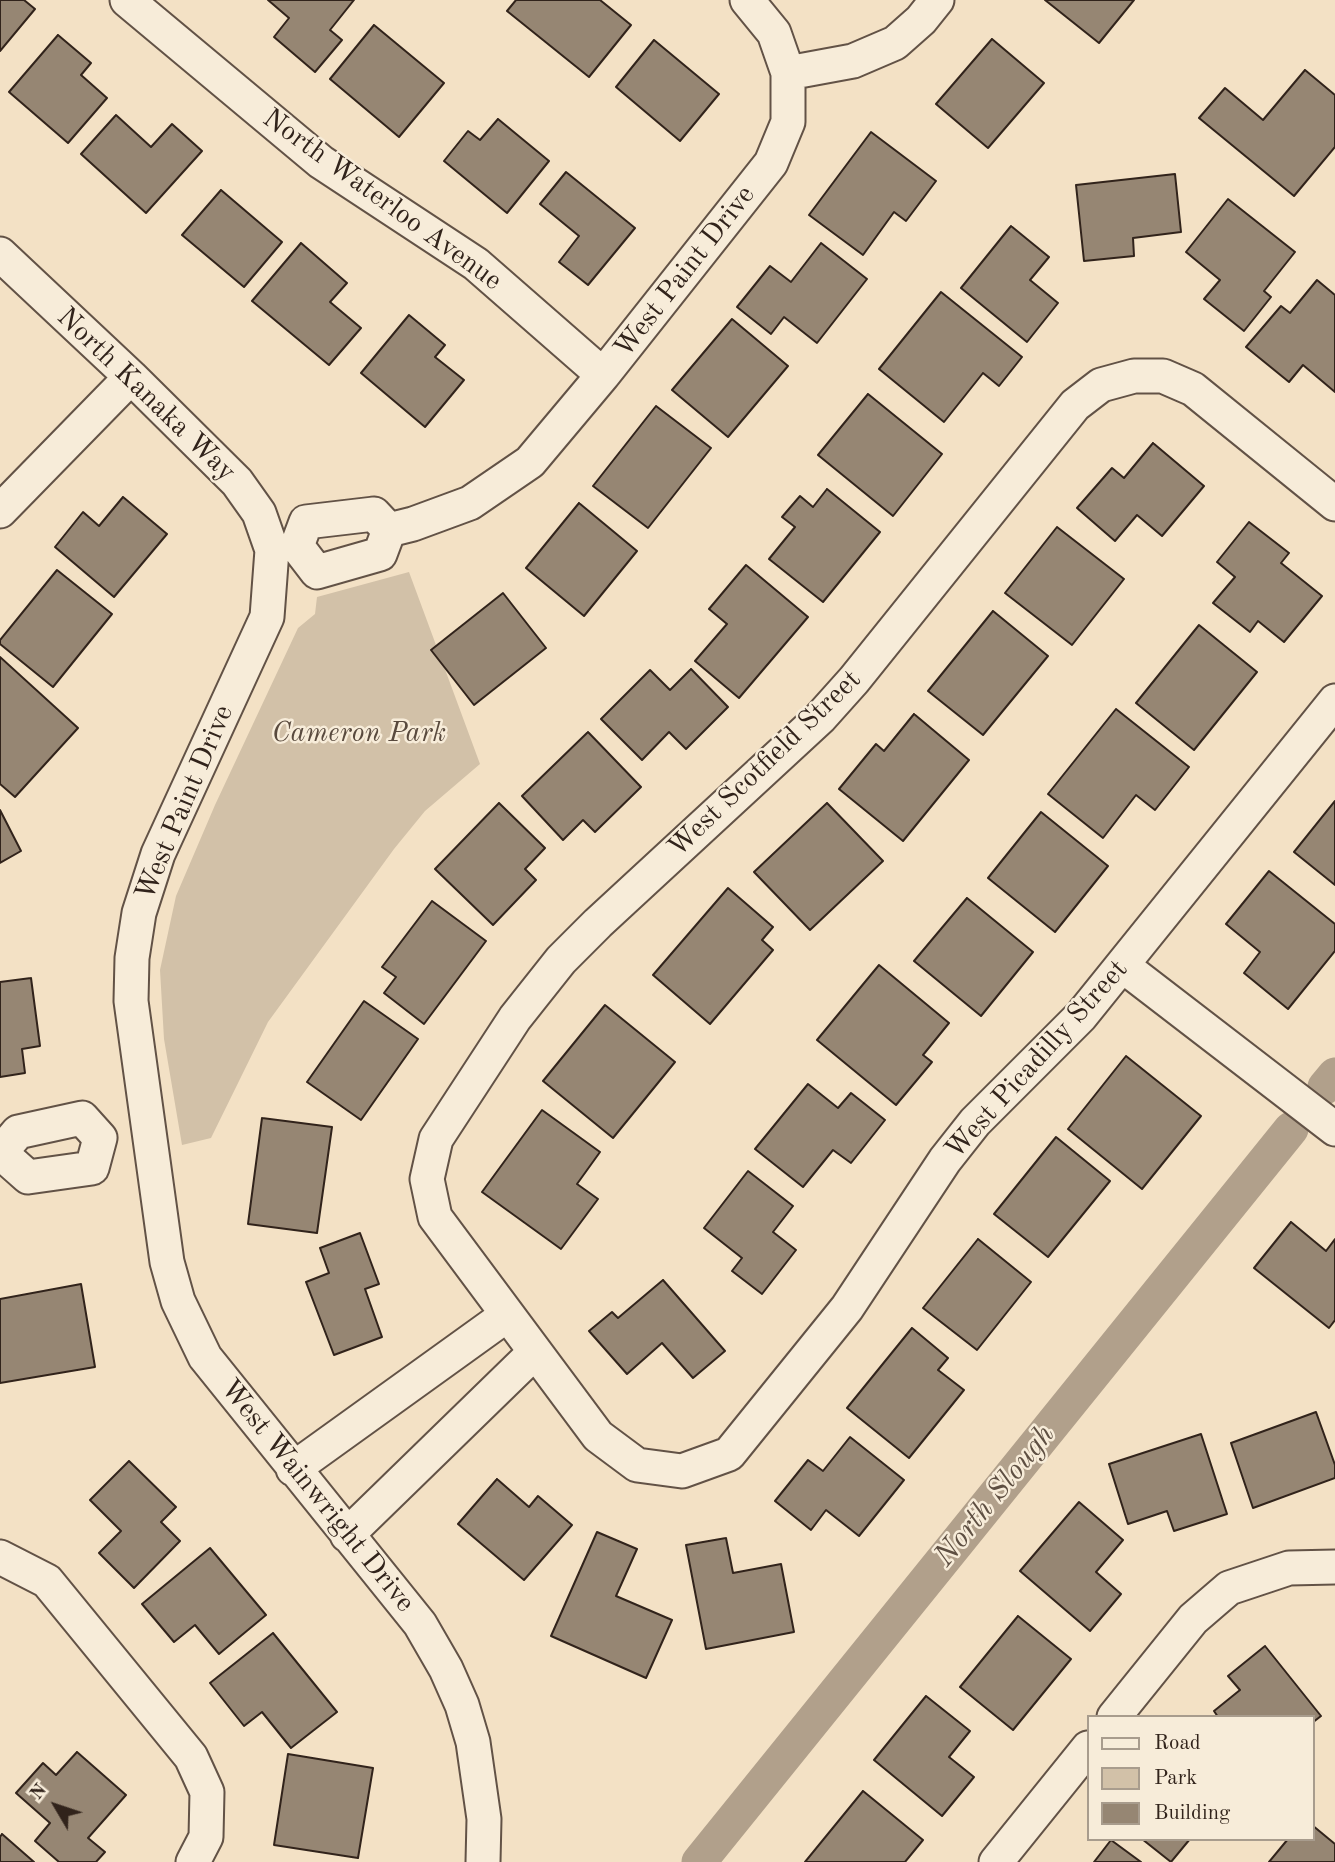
<!DOCTYPE html>
<style>
body{margin:0}
#map{position:relative;width:1335px;height:1862px;overflow:hidden;background:#f3e1c5;font-family:"Old Standard TT",serif}
canvas{display:block}
.legend{position:absolute;left:1087px;top:1715px;width:228px;height:126px;box-sizing:border-box;background:#f7ecd9;border:2px solid #a89c8d;margin:0;padding:9px 12px;list-style:none;font-size:21px;color:#31231b}
.legend li{display:flex;align-items:center;gap:14px;height:35px}
.legend b{width:35px;border:2px solid #a89c8d}
.north{position:absolute;left:21px;top:1771px;width:70px;height:70px;-webkit-text-stroke:5px #f7ecd9;paint-order:stroke;rotate:309deg;font-size:19px;font-weight:700;line-height:28px;text-align:center;color:#31231b}
.north::after{content:'';display:block;margin:auto;width:24px;height:32px;background:#31231b;clip-path:polygon(50% 0,100% 100%,50% 72%,0 100%)}
</style>
<div id="map">
<canvas width="1335" height="1862"></canvas>
<ul class="legend">
<li><b style="height:9px;background:#f7ecd9"></b>Road</li>
<li><b style="height:19px;background:#d2c1a8"></b>Park</li>
<li><b style="height:19px;background:#968673"></b>Building</li>
</ul>
<div class="north">N</div>
</div>
<script>
const ctx = document.querySelector('canvas').getContext('2d');
ctx.lineJoin = 'round';
function paint(path, color) { ctx.fillStyle = color; ctx.fill(path, 'evenodd'); }
const toPath = rows => new Path2D(rows.map(r => 'M' + r).join(''));
function stroke(path, color, width, dash) { ctx.strokeStyle = color; ctx.lineWidth = width; ctx.lineCap = dash ? 'butt' : 'round'; ctx.setLineDash(dash || []); ctx.stroke(path); }
function drawText(font, color, halo, rows, align = 'center') {
  ctx.font = font + ' "Old Standard TT",serif'; ctx.lineWidth = 5; ctx.setLineDash([]); ctx.textBaseline = 'middle'; ctx.strokeStyle = halo; ctx.fillStyle = color; for (const [text, x, y, turn = 0] of rows) {
    ctx.save(); ctx.translate(x, y); ctx.rotate((+turn || 0) * Math.PI / 180); ctx.textAlign = isNaN(turn) ? turn : align; if (halo) ctx.strokeText(text, 0, 0); ctx.fillText(text, 0, 0); ctx.restore();
  }
}
const green = toPath([
 [409,572,480,764,425,811,394,849,268,1022,211,1138,182,1145,164,1039,160,970,176,896,215,805,298,628,315,614,317,597]
]);
const canal = toPath([
 [1325,1087,1335,1075],
 [699,1862,1291,1129]
]);
const building = toPath([
 [0,0,24,0,35,9,0,51,0,0],
 [268,0,354,0,330,30,342,40,315,72,274,37,289,18,268,0],
 [516,0,600,0,631,25,589,77,507,11,516,0],
 [1045,0,1134,0,1099,43,1045,0],
 [374,25,444,83,399,137,330,79,374,25],
 [58,35,91,63,81,75,107,98,68,143,9,92,58,35],
 [992,39,1044,83,988,148,936,104,992,39],
 [654,40,719,94,680,141,616,87,654,40],
 [1305,70,1335,95,1335,147,1294,196,1199,118,1225,88,1263,120,1305,70],
 [116,115,151,147,172,124,202,151,146,213,81,154,116,115],
 [498,119,549,161,507,213,444,161,468,131,480,140,498,119],
 [871,132,936,181,906,221,894,212,863,255,809,215,871,132],
 [566,172,635,228,588,285,559,262,579,236,540,204,566,172],
 [1175,174,1181,232,1133,238,1134,256,1084,261,1076,185,1175,174],
 [221,190,282,242,244,287,182,235,221,190],
 [1228,199,1295,252,1264,291,1271,297,1244,331,1204,299,1220,280,1186,252,1228,199],
 [1011,226,1049,257,1030,280,1058,303,1027,342,961,288,1011,226],
 [301,243,347,283,330,302,361,328,329,365,252,301,301,243],
 [821,243,867,279,817,343,784,317,771,334,737,307,770,266,791,282,821,243],
 [1317,280,1335,295,1335,392,1303,365,1289,382,1246,347,1281,306,1290,313,1317,280],
 [941,292,1022,357,999,386,983,373,944,422,879,369,941,292],
 [409,315,445,345,435,357,464,380,425,427,361,373,409,315],
 [732,319,788,366,728,437,672,390,732,319],
 [868,394,942,454,893,516,818,455,868,394],
 [656,406,711,448,648,528,593,486,656,406],
 [1153,443,1204,486,1162,536,1137,515,1115,541,1077,508,1112,468,1124,478,1153,443],
 [827,489,880,532,823,602,769,559,795,527,782,517,800,496,813,507,827,489],
 [123,497,167,534,114,597,55,547,83,512,99,526,123,497],
 [579,503,637,551,584,616,526,568,579,503],
 [1249,522,1289,553,1281,563,1322,596,1284,642,1258,621,1250,632,1213,603,1235,577,1217,562,1249,522],
 [1057,527,1124,579,1072,645,1005,593,1057,527],
 [746,565,808,617,739,698,695,661,727,624,709,609,746,565],
 [57,570,112,614,53,687,0,644,0,640,57,570],
 [503,593,546,648,474,705,431,650,503,593],
 [993,611,1048,656,983,735,928,691,993,611],
 [1199,625,1257,672,1194,750,1136,703,1199,625],
 [0,657,78,728,15,797,0,784,0,657],
 [691,669,728,707,686,749,669,732,642,760,601,719,650,670,670,690,691,669],
 [1116,709,1189,767,1155,810,1136,795,1103,838,1048,794,1116,709],
 [914,714,969,760,903,841,839,789,876,744,884,751,914,714],
 [588,732,641,787,595,832,583,820,563,840,522,796,588,732],
 [1335,801,1335,885,1294,852,1335,801],
 [499,803,545,848,525,869,536,880,493,925,435,869,499,803],
 [827,803,883,861,810,930,754,872,827,803],
 [0,810,21,851,0,863,0,810],
 [1041,812,1108,866,1055,932,988,878,1041,812],
 [1269,871,1335,924,1335,951,1288,1009,1244,973,1260,952,1226,924,1269,871],
 [728,888,773,927,762,940,773,950,710,1024,653,975,728,888],
 [967,898,1033,952,981,1016,914,961,967,898],
 [432,901,486,941,424,1024,384,993,396,977,382,967,432,901],
 [879,965,949,1023,923,1055,932,1062,896,1105,817,1040,879,965],
 [31,978,40,1046,22,1049,25,1073,0,1077,0,982,31,978],
 [364,1001,418,1039,361,1120,307,1082,364,1001],
 [605,1005,675,1062,613,1138,543,1081,605,1005],
 [1126,1056,1201,1116,1142,1189,1068,1129,1126,1056],
 [808,1084,838,1108,851,1093,885,1120,851,1163,833,1150,803,1187,755,1149,808,1084],
 [542,1110,600,1152,577,1184,598,1199,561,1249,482,1192,542,1110],
 [262,1118,332,1127,317,1233,248,1224,262,1118],
 [1056,1137,1110,1181,1048,1257,994,1214,1056,1137],
 [748,1171,793,1206,773,1232,796,1250,762,1294,732,1271,742,1258,704,1228,748,1171],
 [1291,1222,1326,1251,1335,1239,1335,1320,1329,1328,1254,1268,1291,1222],
 [360,1233,379,1284,365,1289,382,1337,334,1355,306,1282,329,1273,320,1248,360,1233],
 [978,1239,1031,1282,977,1350,923,1308,978,1239],
 [663,1280,725,1351,693,1378,662,1343,627,1374,589,1331,612,1312,618,1318,663,1280],
 [81,1284,95,1367,0,1383,0,1299,81,1284],
 [912,1328,948,1358,938,1370,964,1390,909,1458,847,1408,912,1328],
 [1316,1412,1335,1465,1335,1478,1253,1508,1231,1443,1316,1412],
 [1201,1434,1227,1514,1174,1531,1167,1511,1128,1524,1109,1464,1201,1434],
 [850,1437,904,1480,859,1536,826,1510,811,1530,775,1501,808,1460,823,1471,850,1437],
 [129,1461,176,1507,161,1522,180,1541,134,1588,99,1553,121,1531,90,1500,129,1461],
 [497,1479,529,1507,538,1496,572,1525,524,1580,458,1524,497,1479],
 [1079,1502,1123,1540,1096,1572,1121,1594,1090,1631,1020,1571,1079,1502],
 [597,1532,637,1549,616,1596,672,1620,646,1678,551,1636,597,1532],
 [726,1538,733,1573,781,1564,794,1632,706,1649,686,1545,726,1538],
 [210,1548,266,1615,219,1654,195,1625,174,1642,142,1604,210,1548],
 [1018,1616,1071,1659,1013,1730,960,1687,1018,1616],
 [273,1633,337,1712,291,1748,262,1712,244,1726,210,1683,273,1633],
 [1265,1646,1321,1716,1312,1723,1312,1717,1218,1717,1214,1711,1240,1690,1228,1676,1265,1646],
 [926,1696,970,1731,949,1757,974,1777,942,1816,874,1760,926,1696],
 [77,1752,126,1795,88,1838,105,1852,96,1862,59,1862,35,1841,50,1823,16,1793,43,1763,56,1775,77,1752],
 [288,1754,373,1768,358,1858,274,1845,288,1754],
 [863,1791,923,1840,905,1862,805,1862,863,1791],
 [1312,1825,1335,1844,1335,1862,1269,1862,1288,1839,1312,1839,1312,1825],
 [2,1834,34,1862,0,1862,0,1837,2,1834],
 [1142,1839,1190,1839,1171,1862,1142,1839],
 [1111,1840,1141,1862,1094,1862,1111,1840]
]);
const street = toPath([
 [127,0,321,162,476,264,603,375],
 [747,0,774,33,788,73],
 [0,254,131,377,237,482,259,513,272,550,267,617,158,854,139,913,132,958,131,1001,167,1262,178,1301,205,1357,420,1624,446,1669,462,1705,473,1742,484,1819,483,1862],
 [1335,504,1193,389,1163,376,1134,376,1101,385,1075,405,854,680,820,718,598,923,561,960,515,1018,436,1139,427,1179,435,1217,598,1436,637,1465,682,1471,729,1454,847,1308,945,1160,975,1122,1081,1016,1335,701],
 [0,511,131,377],
 [374,514,389,530,380,554,317,572,297,546,306,522,374,514],
 [389,530,413,524,470,503,530,462,603,375,771,163,788,122,788,73,853,61,895,43,921,20,937,0],
 [1123,966,1335,1129],
 [0,1153,18,1132,82,1118,100,1138,92,1168,28,1177,1,1153],
 [293,1469,507,1315],
 [347,1535,535,1352],
 [0,1557,47,1581,191,1757,207,1792,206,1837,193,1862],
 [1114,1717,1193,1619,1229,1588,1289,1568,1335,1567],
 [996,1862,1088,1748]
]);
const streetNames = [
 ["North Waterloo Avenue",382,200,36],
 ["West Paint Drive",685,272,-52],
 ["North Kanaka Way",146,395,44],
 ["West Scotfield Street",765,764,-44],
 ["West Paint Drive",185,803,-67],
 ["West Picadilly Street",1037,1060,-48],
 ["West Wainwright Drive",317,1496,51]
];
const parkNames = [
 ["Cameron Park",359,734]
];
const waterNames = [
 ["North Slough",995,1496,-51]
];
paint(green, '#d2c1a8');
stroke(canal, '#b1a08b', 35);
paint(building, '#968673');
stroke(building, '#31231b', 2);
stroke(street, '#625246', 37);
stroke(street, '#f7ecd9', 33);
drawText('28px', '#31231b', '#f7ecd9', streetNames);
drawText('italic 28px', '#594a3e', '#f7ecd9', parkNames);
drawText('italic 30px', '#5e4f42', '#f7ecd9', waterNames);
</script>
